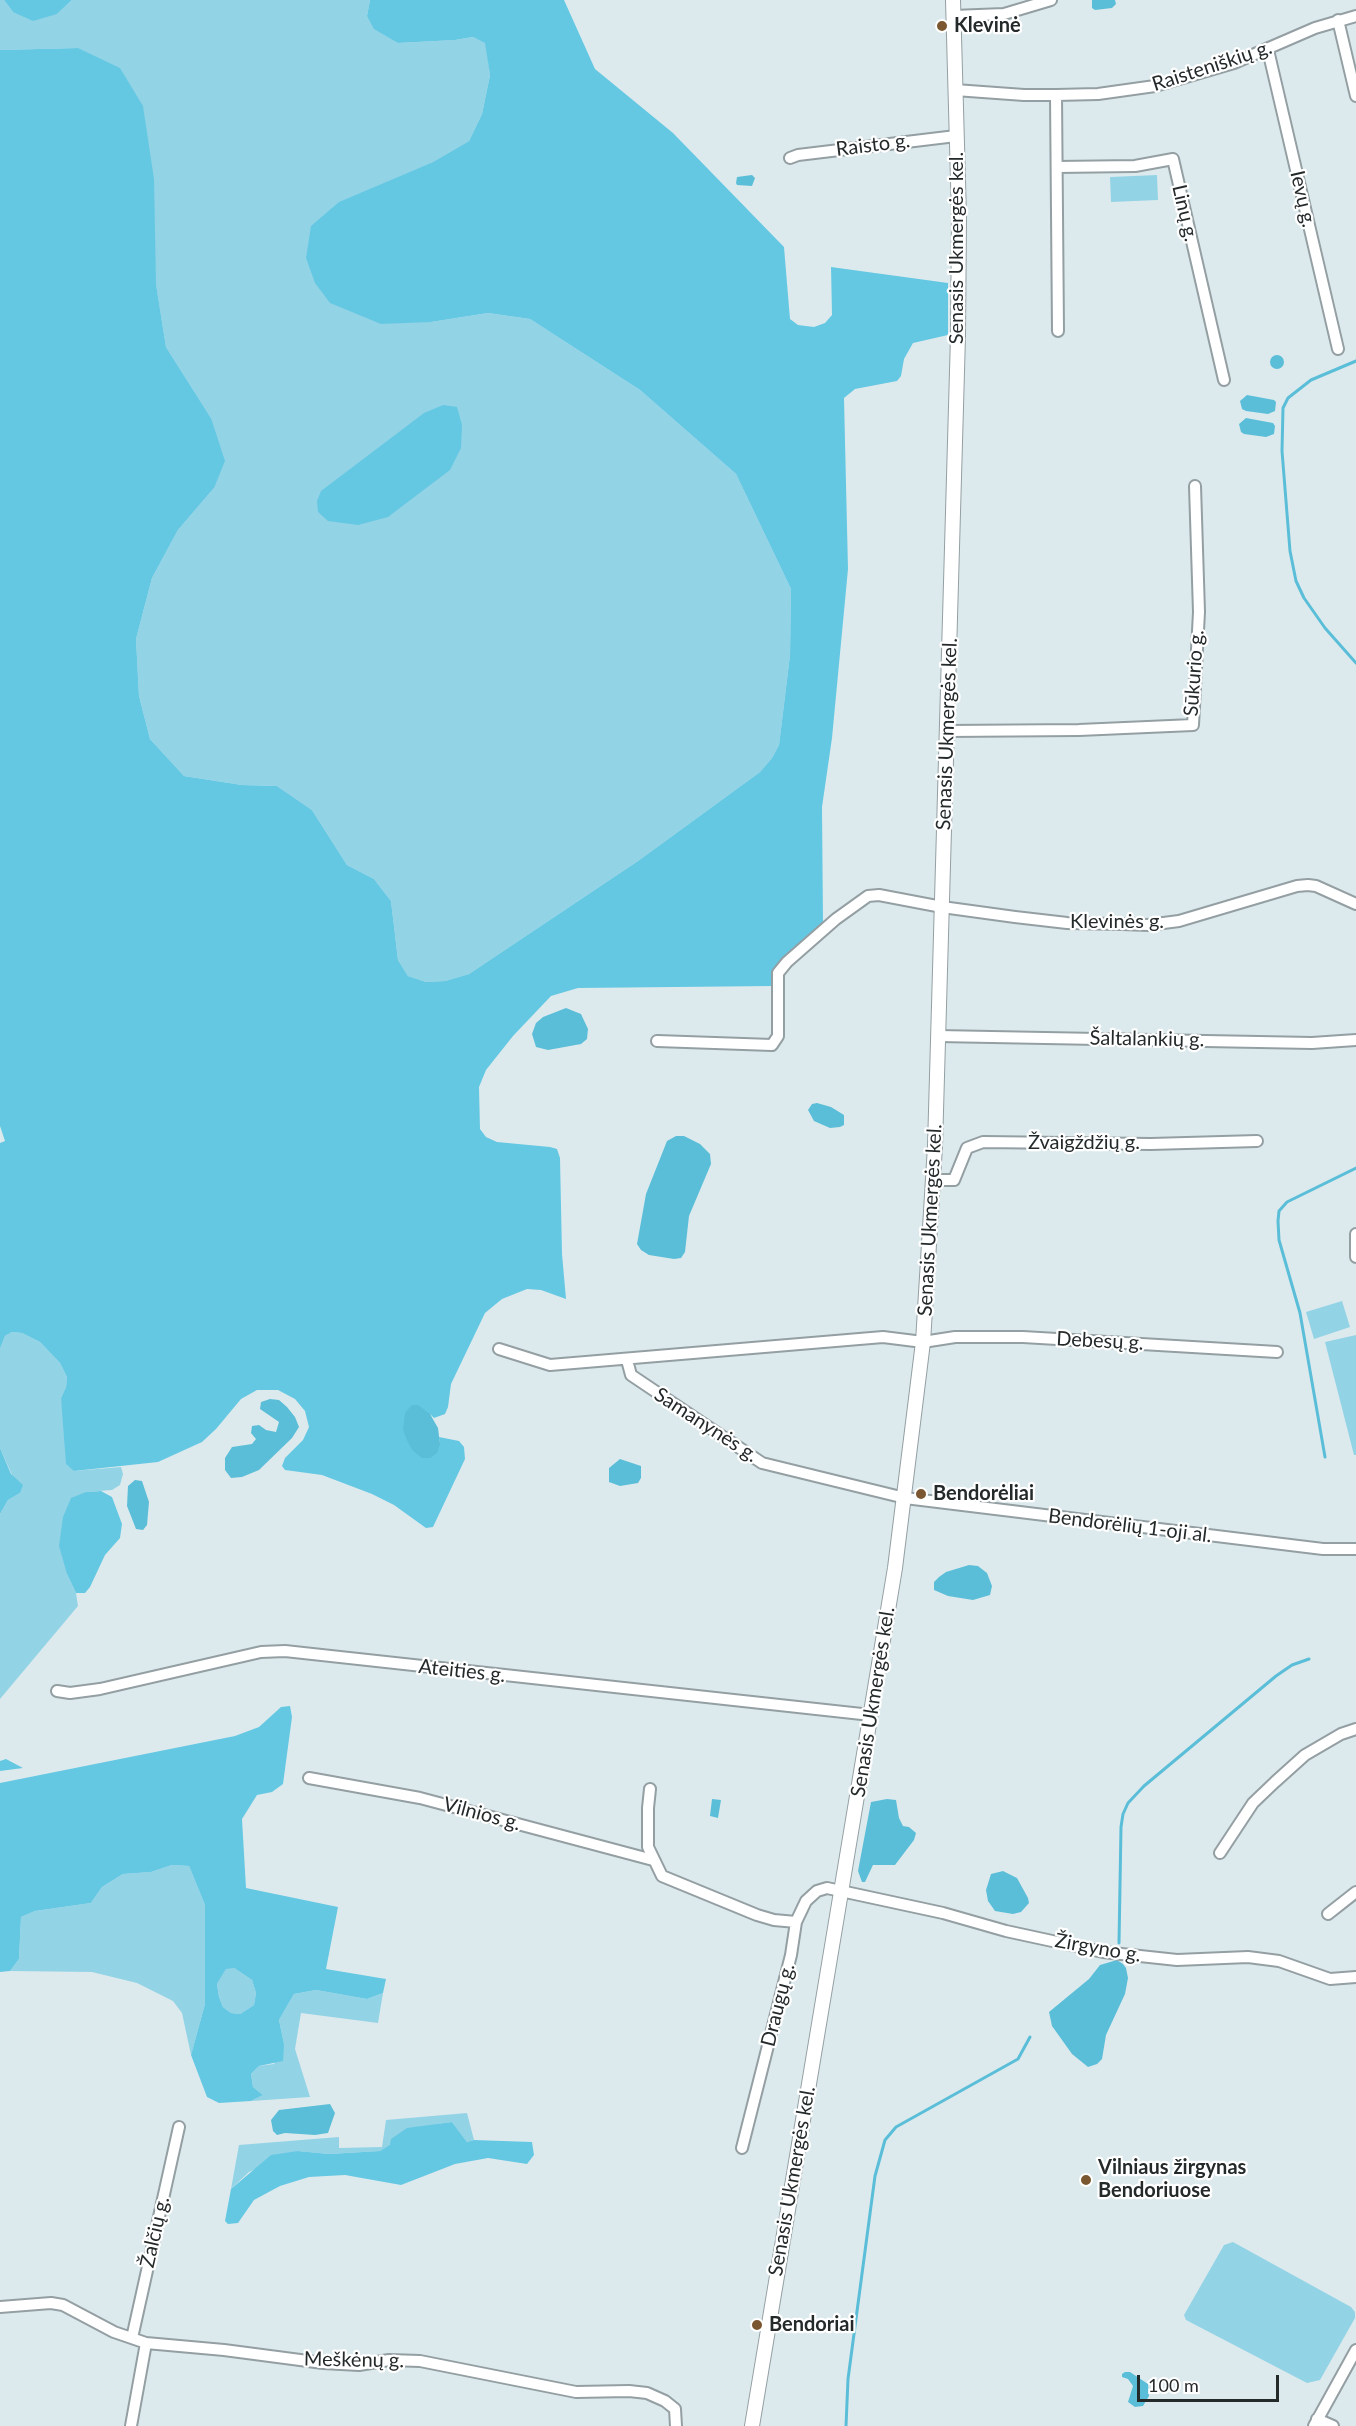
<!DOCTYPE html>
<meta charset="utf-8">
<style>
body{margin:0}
#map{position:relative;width:1356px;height:2426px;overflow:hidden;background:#ddeaed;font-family:Lato,sans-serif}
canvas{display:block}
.scale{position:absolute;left:1137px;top:2375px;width:142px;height:27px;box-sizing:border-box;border:3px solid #24292a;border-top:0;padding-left:8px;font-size:18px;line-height:21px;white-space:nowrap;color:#24292a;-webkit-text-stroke:4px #fff;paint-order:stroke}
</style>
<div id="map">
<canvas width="1356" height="2426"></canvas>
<div class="scale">100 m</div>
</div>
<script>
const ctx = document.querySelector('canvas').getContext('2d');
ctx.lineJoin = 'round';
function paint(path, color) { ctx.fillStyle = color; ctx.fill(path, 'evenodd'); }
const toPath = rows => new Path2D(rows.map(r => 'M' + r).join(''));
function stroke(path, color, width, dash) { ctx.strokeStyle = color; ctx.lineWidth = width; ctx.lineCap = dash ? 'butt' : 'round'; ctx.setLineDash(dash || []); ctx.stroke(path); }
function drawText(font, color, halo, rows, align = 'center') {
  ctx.font = font + ' Lato,sans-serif'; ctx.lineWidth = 4.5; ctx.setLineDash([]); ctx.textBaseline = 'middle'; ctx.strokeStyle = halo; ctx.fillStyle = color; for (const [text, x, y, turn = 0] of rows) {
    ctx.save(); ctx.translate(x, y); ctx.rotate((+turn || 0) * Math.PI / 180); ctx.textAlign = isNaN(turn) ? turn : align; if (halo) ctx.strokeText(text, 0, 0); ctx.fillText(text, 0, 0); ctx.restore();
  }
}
const green = toPath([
 [0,0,4,0,13,12,57,14,72,0,370,0,367,16,398,43,455,40,473,37,486,43,490,75,482,114,469,141,431,163,431,322,488,313,530,319,640,390,736,474,791,589,790,655,779,745,772,758,760,772,638,861,469,974,445,981,426,982,408,976,398,960,391,901,374,879,347,865,312,810,277,786,242,785,184,776,150,739,139,696,136,639,152,578,178,530,214,488,211,418,166,347,156,285,78,48,0,50],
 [1157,175,1158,200,1111,202,1110,177],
 [1342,1301,1350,1327,1314,1339,1306,1312],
 [12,1332,22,1333,40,1342,60,1363,67,1377,66,1387,61,1398,74,1471,121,1467,123,1474,120,1485,112,1490,86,1492,67,1574,76,1593,78,1606,0,1699,0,1514,8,1500,20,1493,0,1448,0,1349,5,1336],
 [1356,1335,1356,1455,1354,1455,1325,1342],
 [172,1865,189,1866,205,1905,205,2004,191,2055,182,2013,173,2001,137,1983,92,1972,10,1971,19,1959,21,1917,35,1911,91,1903,102,1887,123,1874,151,1872],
 [226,1968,234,1968,252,1980,256,1993,254,2005,240,2014,231,2013,223,2007,219,1997,217,1984],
 [316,1990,367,1999,383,1993,378,2023,301,2013,295,2049,310,2097,251,2101,263,2095,253,2087,251,2074,259,2066,274,2064,284,2044,279,2020,294,1994],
 [467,2113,474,2140,467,2142,452,2122,438,2124,380,2151,329,2154,298,2151,249,2172,231,2189,239,2145,339,2137,339,2148,382,2147,386,2120],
 [1233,2242,1351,2307,1355,2312,1355,2318,1320,2380,1307,2383,1186,2320,1184,2315,1224,2245]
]);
const forest = toPath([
 [4,0,72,0,57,14,33,21,13,12],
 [370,0,564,0,595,69,673,133,784,247,790,319,798,325,814,327,825,323,832,315,831,267,948,283,948,335,913,343,904,359,901,376,897,381,855,389,844,398,848,569,832,738,822,807,823,923,789,955,773,986,578,988,551,996,513,1036,486,1070,479,1087,480,1129,486,1137,497,1142,550,1147,557,1149,560,1158,562,1254,566,1299,541,1290,527,1289,502,1299,485,1313,451,1384,448,1407,445,1414,434,1418,430,1414,440,1444,439,1437,459,1441,464,1447,465,1459,433,1527,426,1528,394,1505,372,1494,322,1475,285,1470,282,1466,285,1458,303,1440,309,1427,305,1411,295,1399,278,1390,257,1390,241,1399,216,1429,202,1442,158,1462,74,1471,66,1464,61,1398,66,1387,67,1377,60,1363,40,1342,22,1333,12,1332,5,1336,0,1349,0,1143,5,1141,0,1126,0,50,78,48,120,68,143,106,154,179,156,284,166,347,211,418,225,461,214,488,178,530,152,578,136,639,139,696,150,739,184,776,242,785,277,786,312,810,347,865,374,879,391,901,398,960,408,976,426,982,445,981,469,974,638,861,760,772,772,758,779,745,790,655,791,589,736,474,640,390,530,319,488,313,431,322,381,324,330,303,315,283,306,258,311,226,339,202,431,163,469,141,482,114,490,75,485,43,473,37,455,40,398,43,374,29,367,16],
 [443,405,457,407,462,425,461,448,450,470,388,517,358,525,328,521,318,512,317,501,321,491,424,413],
 [0,1448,11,1474,23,1485,20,1493,8,1500,0,1514],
 [101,1491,112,1497,122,1524,120,1538,105,1555,90,1587,85,1593,76,1593,67,1574,59,1546,63,1517,71,1498,86,1492],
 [290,1706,292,1717,283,1784,272,1792,257,1795,242,1819,246,1888,338,1907,326,1969,386,1979,383,1993,367,1999,316,1990,294,1994,279,2020,284,2044,283,2061,259,2066,251,2074,253,2087,263,2095,251,2101,219,2103,207,2097,191,2055,205,2004,205,1905,189,1866,172,1865,151,1872,123,1874,102,1887,91,1903,35,1911,21,1917,19,1959,10,1971,0,1972,0,1783,235,1736,259,1727,281,1707],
 [234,1968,252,1980,256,1993,254,2005,240,2014,231,2013,223,2007,219,1997,217,1984,226,1969],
 [6,1759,23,1768,0,1771,0,1761],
 [452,2122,467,2142,474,2140,532,2142,534,2155,527,2164,488,2158,455,2164,401,2185,345,2175,309,2177,280,2186,254,2200,238,2223,228,2224,225,2221,231,2189,271,2155,298,2151,329,2154,380,2151,390,2145,391,2139,407,2128]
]);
const water = toPath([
 [1092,0,1115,0,1116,4,1112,8,1095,10,1092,8],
 [752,175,755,178,752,186,737,185,736,183,737,177],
 '1270 362a7 7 0 1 1 14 0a7 7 0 1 1-14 0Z',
 [1247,395,1274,400,1276,402,1275,411,1268,414,1246,411,1242,409,1240,401],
 [1246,418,1273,423,1275,426,1274,434,1266,437,1244,434,1241,432,1239,424],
 [566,1008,581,1014,588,1029,587,1039,581,1044,548,1050,536,1047,532,1034,536,1023,543,1017],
 [817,1103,831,1107,844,1115,844,1125,840,1127,830,1128,814,1121,808,1110,812,1104],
 [676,1136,684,1136,700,1144,710,1154,711,1164,689,1216,685,1252,681,1258,674,1259,649,1255,641,1250,637,1244,646,1194,667,1141],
 [270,1399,279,1400,287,1407,295,1417,299,1427,292,1438,259,1470,242,1477,231,1478,225,1470,225,1458,232,1447,252,1444,256,1439,251,1433,252,1426,259,1425,266,1430,276,1432,279,1422,260,1409,261,1402],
 [412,1405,418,1405,430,1414,438,1428,440,1444,437,1453,430,1458,422,1458,412,1450,406,1438,403,1429,405,1413],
 [620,1459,641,1466,641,1478,638,1483,620,1486,609,1482,609,1468],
 [135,1480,142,1481,149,1502,147,1525,143,1530,136,1529,127,1506,128,1486],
 [969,1565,978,1566,987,1573,992,1586,990,1595,973,1600,948,1596,934,1590,934,1582,939,1577,946,1572],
 [712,1799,721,1800,718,1818,710,1816],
 [887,1799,896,1800,899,1818,903,1826,909,1827,916,1833,914,1840,895,1865,873,1865,865,1882,862,1882,858,1871,871,1802],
 [1003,1871,1017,1878,1028,1898,1029,1903,1021,1912,1013,1914,995,1911,988,1901,986,1890,991,1874],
 [1117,1960,1123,1964,1126,1968,1128,1978,1125,1994,1106,2035,1102,2059,1097,2064,1088,2067,1072,2054,1052,2026,1049,2012,1089,1979,1100,1965],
 [330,2104,335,2113,328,2133,315,2135,285,2133,277,2135,273,2131,271,2120,279,2110],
 [1125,2372,1130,2372,1148,2384,1149,2396,1143,2406,1135,2407,1128,2402,1133,2386,1128,2379,1122,2377,1122,2374]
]);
const stream = toPath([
 [1356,361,1311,380,1288,398,1283,408,1282,451,1290,551,1296,581,1304,598,1325,628,1356,663],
 [1325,1457,1300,1313,1279,1240,1278,1221,1279,1211,1287,1202,1356,1168],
 [1119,1943,1121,1827,1123,1814,1128,1803,1144,1786,1276,1676,1292,1665,1309,1659],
 [846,2426,848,2379,875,2176,885,2140,896,2127,1018,2059,1030,2037]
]);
const minor = toPath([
 [953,16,1004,14,1051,0],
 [1338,20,1356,96],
 [1268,50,1338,349],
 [955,90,1024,95,1056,95,1098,94,1155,86,1234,63,1315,28,1356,16],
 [1056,95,1058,331],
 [790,158,798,155,956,136],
 [1057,167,1135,166,1173,159,1224,380],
 [947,731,1079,730,1193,725,1199,612,1195,486],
 [938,1036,1312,1043,1356,1040],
 [657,1041,772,1045,778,1036,778,973,787,962,836,919,868,896,879,895,942,907,1015,917,1067,923,1121,924,1148,925,1179,921,1297,886,1308,885,1316,886,1356,904],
 [933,1180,954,1180,967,1148,983,1142,1151,1144,1257,1141],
 [1356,1234,1356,1257],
 [499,1349,550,1365,883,1337,923,1342,955,1337,1023,1337,1277,1352],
 [627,1360,631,1375,762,1463,905,1498,1323,1549,1356,1549],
 [57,1691,70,1693,100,1689,261,1652,285,1651,871,1715],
 [309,1778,420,1798,653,1860],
 [650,1789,648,1808,648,1847,662,1876,757,1915,774,1920,796,1922],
 [1220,1853,1253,1803,1275,1782,1305,1755,1341,1734,1356,1729],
 [1328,1914,1356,1892],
 [742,2148,791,1955,796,1922,806,1901,817,1891,827,1888,943,1913,1006,1931,1103,1952,1177,1960,1248,1957,1279,1961,1330,1979,1356,1977],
 [0,2307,51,2303,63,2305,114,2332,146,2343,224,2350,323,2363,359,2365,389,2360,420,2361,576,2392,629,2391,647,2393,665,2401,675,2409,676,2426],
 [132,2338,179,2127],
 [1317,2419,1333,2426],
 [131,2426,146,2343],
 [1314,2426,1356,2350]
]);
const major = toPath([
 [752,2426,895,1568,923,1342,935,1146,958,336,959,216,953,0]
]);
const markers = [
 [942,26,6,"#7a5730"],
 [921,1494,6,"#7a5730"],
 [1086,2180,6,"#7a5730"],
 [757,2325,6,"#7a5730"]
];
const poiNames = [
 ["Klevinė",954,26],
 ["Bendorėliai",933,1494],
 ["Vilniaus žirgynas",1098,2168],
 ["Bendoriuose",1098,2191],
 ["Bendoriai",769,2325]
];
const streetNames = [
 ["Raisteniškių g.",1212,66,-18],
 ["Raisto g.",873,145,-7],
 ["Ievų g.",1303,199,77],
 ["Linų g.",1185,213,77],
 ["Senasis Ukmergės kel.",957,248,-90],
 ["Sūkurio g.",1194,673,-86],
 ["Senasis Ukmergės kel.",947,734,-88],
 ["Klevinės g.",1117,922],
 ["Šaltalankių g.",1147,1039,1],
 ["Žvaigždžių g.",1084,1143],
 ["Senasis Ukmergės kel.",930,1220,-87],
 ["Debesų g.",1100,1341,3],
 ["Samanynės g.",706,1425,33],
 ["Bendorėlių 1-oji al.",1130,1526,7],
 ["Ateities g.",462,1671,6],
 ["Senasis Ukmergės kel.",873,1702,-81],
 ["Vilnios g.",482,1814,15],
 ["Žirgyno g.",1098,1948,10],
 ["Draugų g.",778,2005,-76],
 ["Senasis Ukmergės kel.",792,2181,-80],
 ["Žalčių g.",155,2232,-77],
 ["Meškėnų g.",354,2360,1]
];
paint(green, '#93d3e6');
paint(forest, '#65c8e3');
paint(water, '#5bbed8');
stroke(stream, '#5bbed8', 3);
stroke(minor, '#949fa3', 14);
stroke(major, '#949fa3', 16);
stroke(minor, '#fff', 10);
stroke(major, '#fff', 14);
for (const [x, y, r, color] of markers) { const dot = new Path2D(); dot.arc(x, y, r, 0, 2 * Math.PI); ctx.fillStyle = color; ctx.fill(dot); stroke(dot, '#fff', 2); }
drawText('bold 20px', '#24292a', '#fff', poiNames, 'left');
drawText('20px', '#24292a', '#fff', streetNames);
</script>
